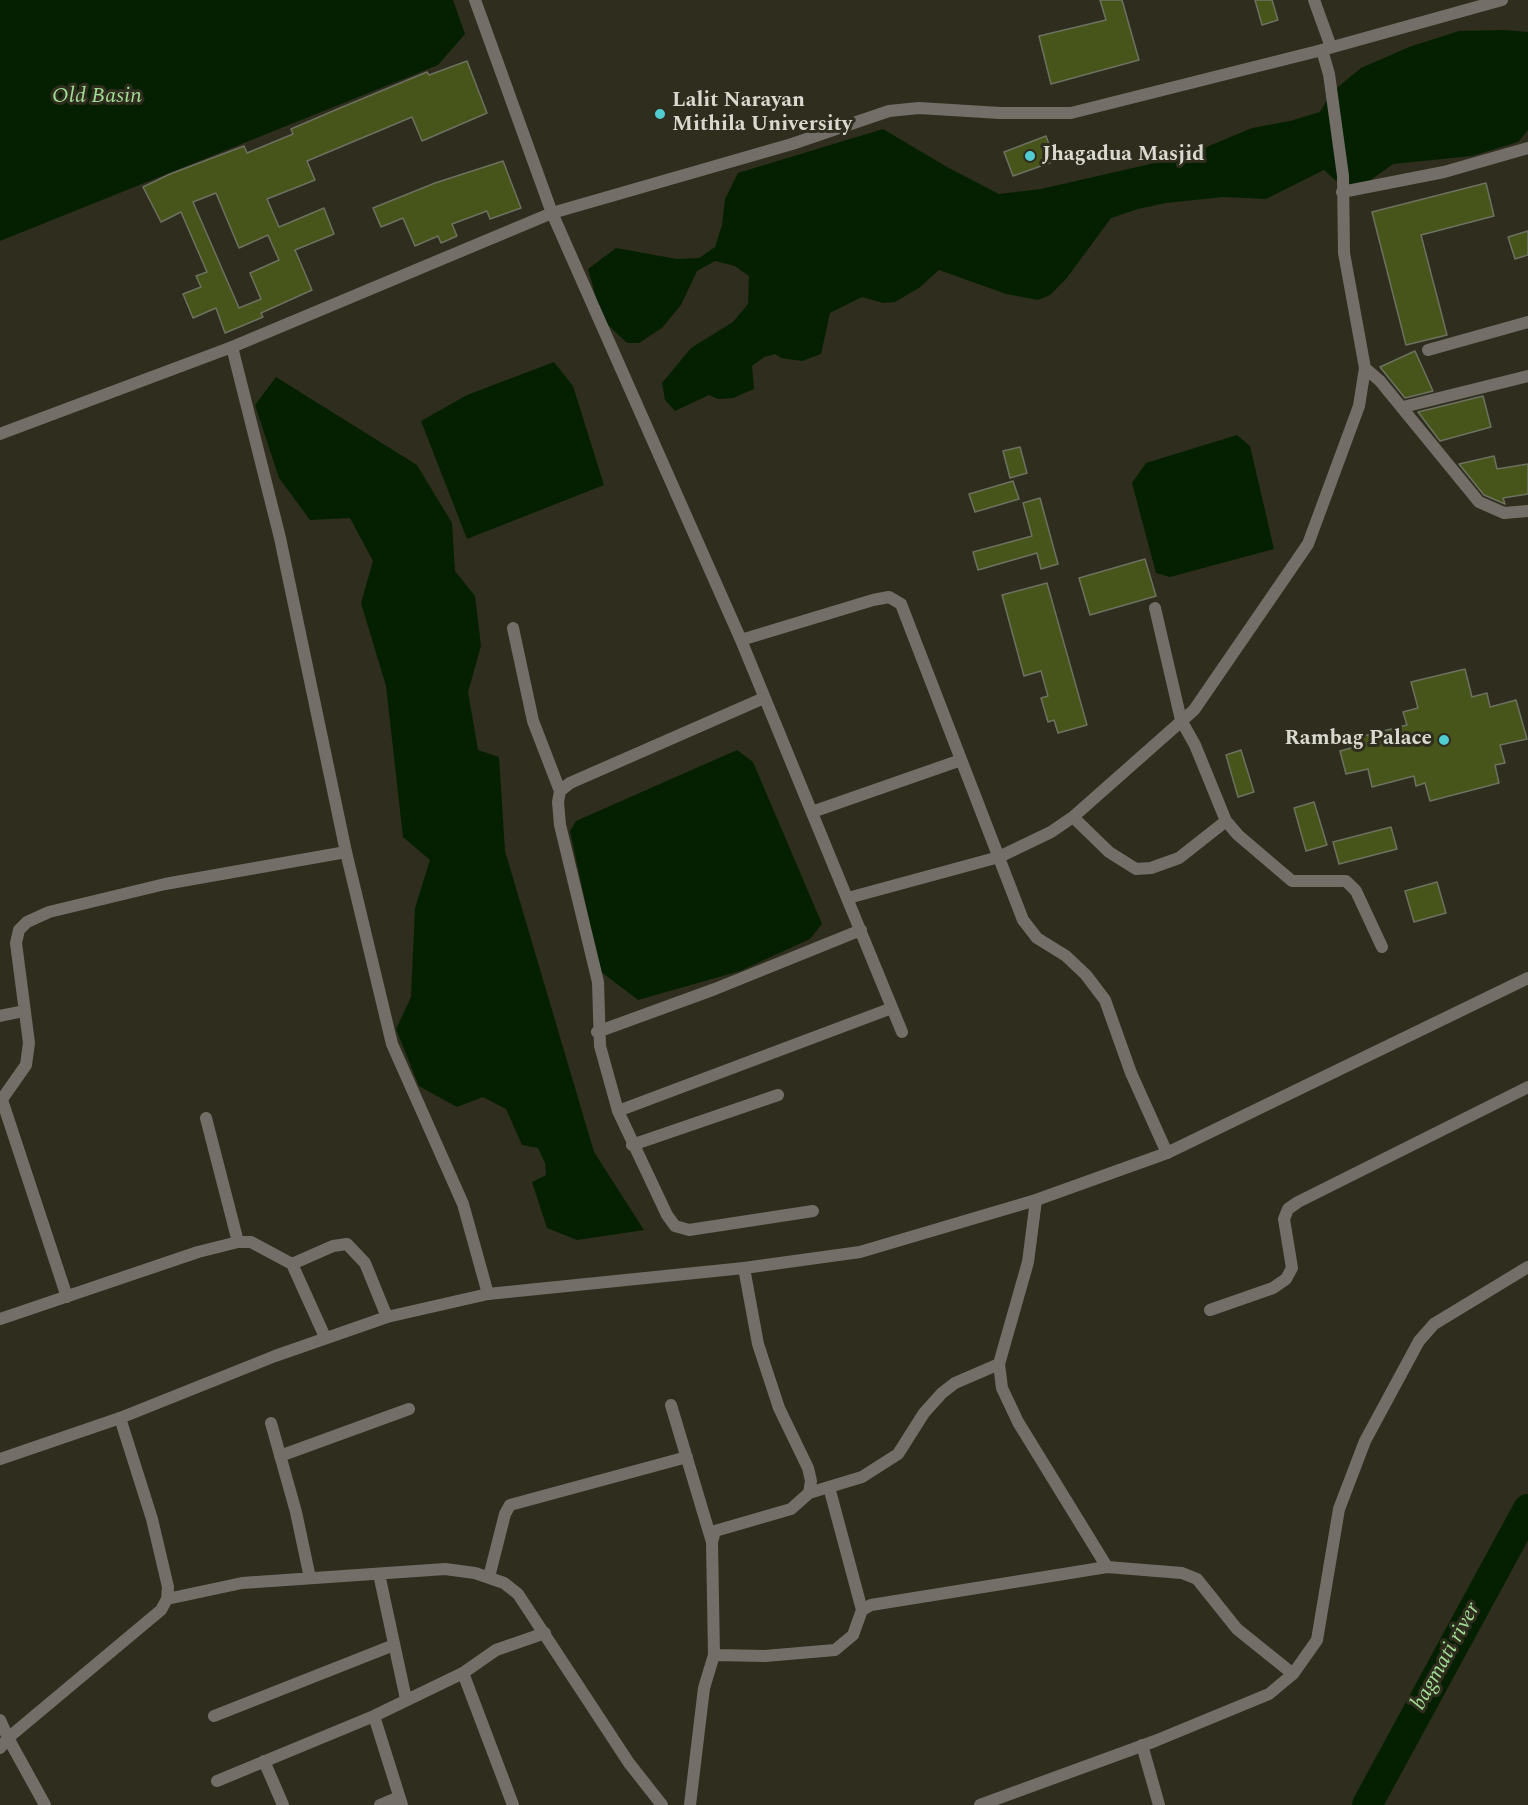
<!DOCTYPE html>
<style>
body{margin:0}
canvas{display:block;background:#2f2d1e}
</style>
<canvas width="1528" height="1805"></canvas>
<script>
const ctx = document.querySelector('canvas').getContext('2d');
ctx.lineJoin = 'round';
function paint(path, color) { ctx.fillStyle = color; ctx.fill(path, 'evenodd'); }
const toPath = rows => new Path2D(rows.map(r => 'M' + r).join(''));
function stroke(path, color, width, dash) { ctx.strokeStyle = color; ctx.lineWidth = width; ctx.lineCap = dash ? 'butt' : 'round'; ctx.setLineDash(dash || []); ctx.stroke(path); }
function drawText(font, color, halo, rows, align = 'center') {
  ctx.font = font + ' Spectral,serif'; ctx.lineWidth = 6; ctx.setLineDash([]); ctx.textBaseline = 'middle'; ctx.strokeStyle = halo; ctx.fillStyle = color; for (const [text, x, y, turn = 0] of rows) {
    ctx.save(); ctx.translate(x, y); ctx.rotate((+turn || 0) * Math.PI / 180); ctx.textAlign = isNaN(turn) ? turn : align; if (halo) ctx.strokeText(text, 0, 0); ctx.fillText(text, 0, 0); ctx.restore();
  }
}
const water = toPath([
 [0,0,453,0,465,34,438,65,0,241],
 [1504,30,1528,32,1528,130,1518,142,1472,156,1393,164,1368,182,1348,185,1335,180,1324,170,1266,199,1223,197,1166,203,1138,209,1111,218,1066,279,1050,295,1038,300,1006,294,939,270,919,288,895,302,883,303,862,297,830,313,821,354,802,361,781,358,775,354,764,357,752,366,754,389,733,398,718,399,709,395,675,411,665,400,662,383,691,348,733,322,748,304,749,276,735,266,715,261,697,271,681,305,662,328,639,343,627,343,607,324,597,301,588,269,616,248,677,259,699,258,715,247,722,225,725,199,738,173,883,129,947,167,999,194,1041,189,1185,156,1252,128,1290,121,1320,112,1332,92,1361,68,1409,47,1459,31],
 [554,362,573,386,604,485,467,539,421,421,467,395],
 [276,377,417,465,452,523,455,571,475,596,481,646,468,692,478,750,499,757,505,851,594,1152,644,1230,577,1240,547,1228,532,1182,546,1175,545,1163,538,1148,522,1145,506,1109,483,1097,457,1107,419,1086,396,1029,411,997,415,908,430,860,403,837,386,686,361,603,373,561,350,518,310,520,279,478,255,405],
 [1237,435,1250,446,1274,549,1170,577,1156,573,1132,483,1146,463],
 [737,750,753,762,822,924,810,939,740,971,638,1000,600,971,570,831,576,821]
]);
const river = toPath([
 [1367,1805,1528,1509]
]);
const building = toPath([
 [1100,0,1122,0,1139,60,1051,84,1039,36,1106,20,1100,0],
 [1255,0,1272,0,1278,20,1262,25,1255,0],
 [467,61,487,113,422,141,412,117,307,161,315,180,267,199,279,227,324,208,334,234,295,250,312,290,261,313,263,317,225,333,216,308,193,318,183,294,201,287,196,276,207,272,181,212,161,222,143,187,170,174,244,146,247,153,293,134,291,129,340,108,427,72,429,75,467,61],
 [216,193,239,248,268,235,279,260,250,273,261,299,239,308,193,202,216,193],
 [1046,136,1055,161,1013,176,1004,152,1046,136],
 [503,161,521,208,490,219,487,211,452,224,457,236,441,243,438,236,415,246,403,218,381,227,373,208,435,183,503,161],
 [1486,183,1494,216,1421,235,1447,335,1406,345,1372,212,1486,183],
 [1528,231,1528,255,1515,259,1508,237,1528,231],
 [1415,351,1433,391,1405,398,1380,367,1415,351],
 [1483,396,1491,427,1440,441,1418,412,1483,396],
 [1020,447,1027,473,1010,478,1003,451,1020,447],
 [1494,456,1497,469,1528,464,1528,494,1503,498,1505,504,1484,495,1459,464,1494,456],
 [1013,481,1019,499,975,512,969,494,1013,481],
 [1040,498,1058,564,1041,569,1037,553,978,570,973,552,1032,536,1023,503,1040,498],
 [1145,559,1156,596,1090,615,1079,578,1145,559],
 [1047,583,1087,725,1058,733,1054,720,1048,722,1041,698,1048,696,1041,671,1024,676,1002,595,1047,583],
 [1465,669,1472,697,1487,693,1490,707,1516,700,1527,739,1500,745,1505,763,1495,765,1499,783,1430,801,1425,783,1416,786,1414,776,1372,787,1368,769,1346,774,1340,751,1362,745,1360,737,1407,725,1403,712,1418,708,1411,682,1465,669],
 [1241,750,1254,792,1238,797,1226,755,1241,750],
 [1314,802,1327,845,1306,851,1294,808,1314,802],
 [1391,827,1397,849,1339,864,1333,842,1391,827],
 [1437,882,1446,913,1414,922,1405,891,1437,882]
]);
const minor = toPath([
 [475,0,552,213,741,640,902,1032],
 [1342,192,1444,172,1528,148],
 [232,347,280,538,346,852,392,1044,463,1204,488,1294],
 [1428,350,1528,322],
 [1365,368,1380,381,1479,502,1504,513,1528,511],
 [1403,407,1528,376],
 [1155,608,1181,720,1195,745,1226,821,1238,835,1292,881,1346,881,1356,891,1382,947],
 [513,628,533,721,560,791],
 [741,640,873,600,889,597,901,604,1023,920,1037,938,1066,956,1086,975,1105,1000,1131,1073,1167,1153],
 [764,698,570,783,560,791,558,802,560,825,598,982,600,1046,618,1111,667,1215,675,1226,689,1230,813,1211],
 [812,812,961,760],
 [1073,817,1109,852,1136,869,1151,868,1179,858,1226,821],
 [848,898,999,857,1051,832,1073,817,1194,710,1308,544,1359,406,1365,368,1344,253,1343,176,1329,74,1322,50],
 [0,1016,24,1011],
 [597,1032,715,989,861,930],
 [2,1100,67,1297],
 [0,1102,26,1065,29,1043,16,943,19,930,27,922,49,912,165,884,346,852],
 [618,1111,892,1008],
 [206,1118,238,1242],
 [632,1145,778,1095],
 [1036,1200,1028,1262,999,1364,1002,1388,1018,1422,1107,1567],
 [292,1264,333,1246,347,1244,365,1263,387,1317],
 [1210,1310,1273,1288,1286,1279,1292,1268,1284,1219,1288,1209,1298,1202,1528,1087],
 [0,1319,198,1252,238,1242,251,1242,292,1264,325,1337],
 [671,1405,712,1542],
 [271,1423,296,1512,310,1578],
 [280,1456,409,1409],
 [829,1487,862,1610],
 [809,1493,862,1477,898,1454,924,1413,942,1393,955,1383,999,1364],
 [379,1574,406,1699],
 [489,1577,505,1514,510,1505,687,1457],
 [167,1599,242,1583,445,1569,475,1573,504,1583,518,1594,629,1763,662,1805],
 [714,1655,765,1656,835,1650,853,1635,862,1610,871,1605,1107,1567,1182,1573,1197,1579,1237,1629,1293,1674],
 [463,1673,513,1805],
 [214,1716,394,1645],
 [374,1716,402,1805],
 [0,1720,8,1738,0,1748],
 [1142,1745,1159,1805],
 [264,1761,283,1805],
 [217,1781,374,1716,463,1673,496,1650,545,1633],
 [45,1805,8,1738,161,1610,167,1599,168,1587,152,1519,120,1418],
 [380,1805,399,1797],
 [690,1805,704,1688,714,1655,712,1542,715,1531,791,1509,809,1493,811,1481,808,1468,779,1408,758,1344,744,1268],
 [980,1805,1155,1741,1269,1694,1293,1674,1317,1640,1339,1509,1365,1441,1419,1341,1434,1324,1528,1267]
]);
const tertiary = toPath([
 [1314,0,1331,47],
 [0,434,232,347,552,213,792,144,889,111,919,108,1000,113,1071,113,1322,50,1502,0],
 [0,1459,120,1418,275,1356,387,1317,488,1294,744,1268,860,1252,1036,1200,1167,1153,1528,978]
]);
const markers = [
 [660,114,6,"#51ccd1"],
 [1030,156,6,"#51ccd1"],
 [1444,740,6,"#51ccd1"]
];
const poiNames = [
 ["Lalit Narayan",672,102],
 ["Mithila University",672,126],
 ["Jhagadua Masjid",1042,156],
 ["Rambag Palace",1432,740,"right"]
];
const waterNames = [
 ["Old Basin",97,98],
 ["bagmati river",1447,1657,-61]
];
paint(water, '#042000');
stroke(river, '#042000', 30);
paint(building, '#48551a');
stroke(building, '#6c7160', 1.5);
stroke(minor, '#736f68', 12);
stroke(tertiary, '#736f68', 12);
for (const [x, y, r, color] of markers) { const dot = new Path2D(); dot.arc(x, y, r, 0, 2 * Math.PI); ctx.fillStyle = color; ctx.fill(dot); stroke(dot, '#2f2d1e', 2); }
drawText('bold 21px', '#dad9cf', '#2f2d1e', poiNames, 'left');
drawText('italic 22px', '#a0dc94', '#2f2d1e', waterNames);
</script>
